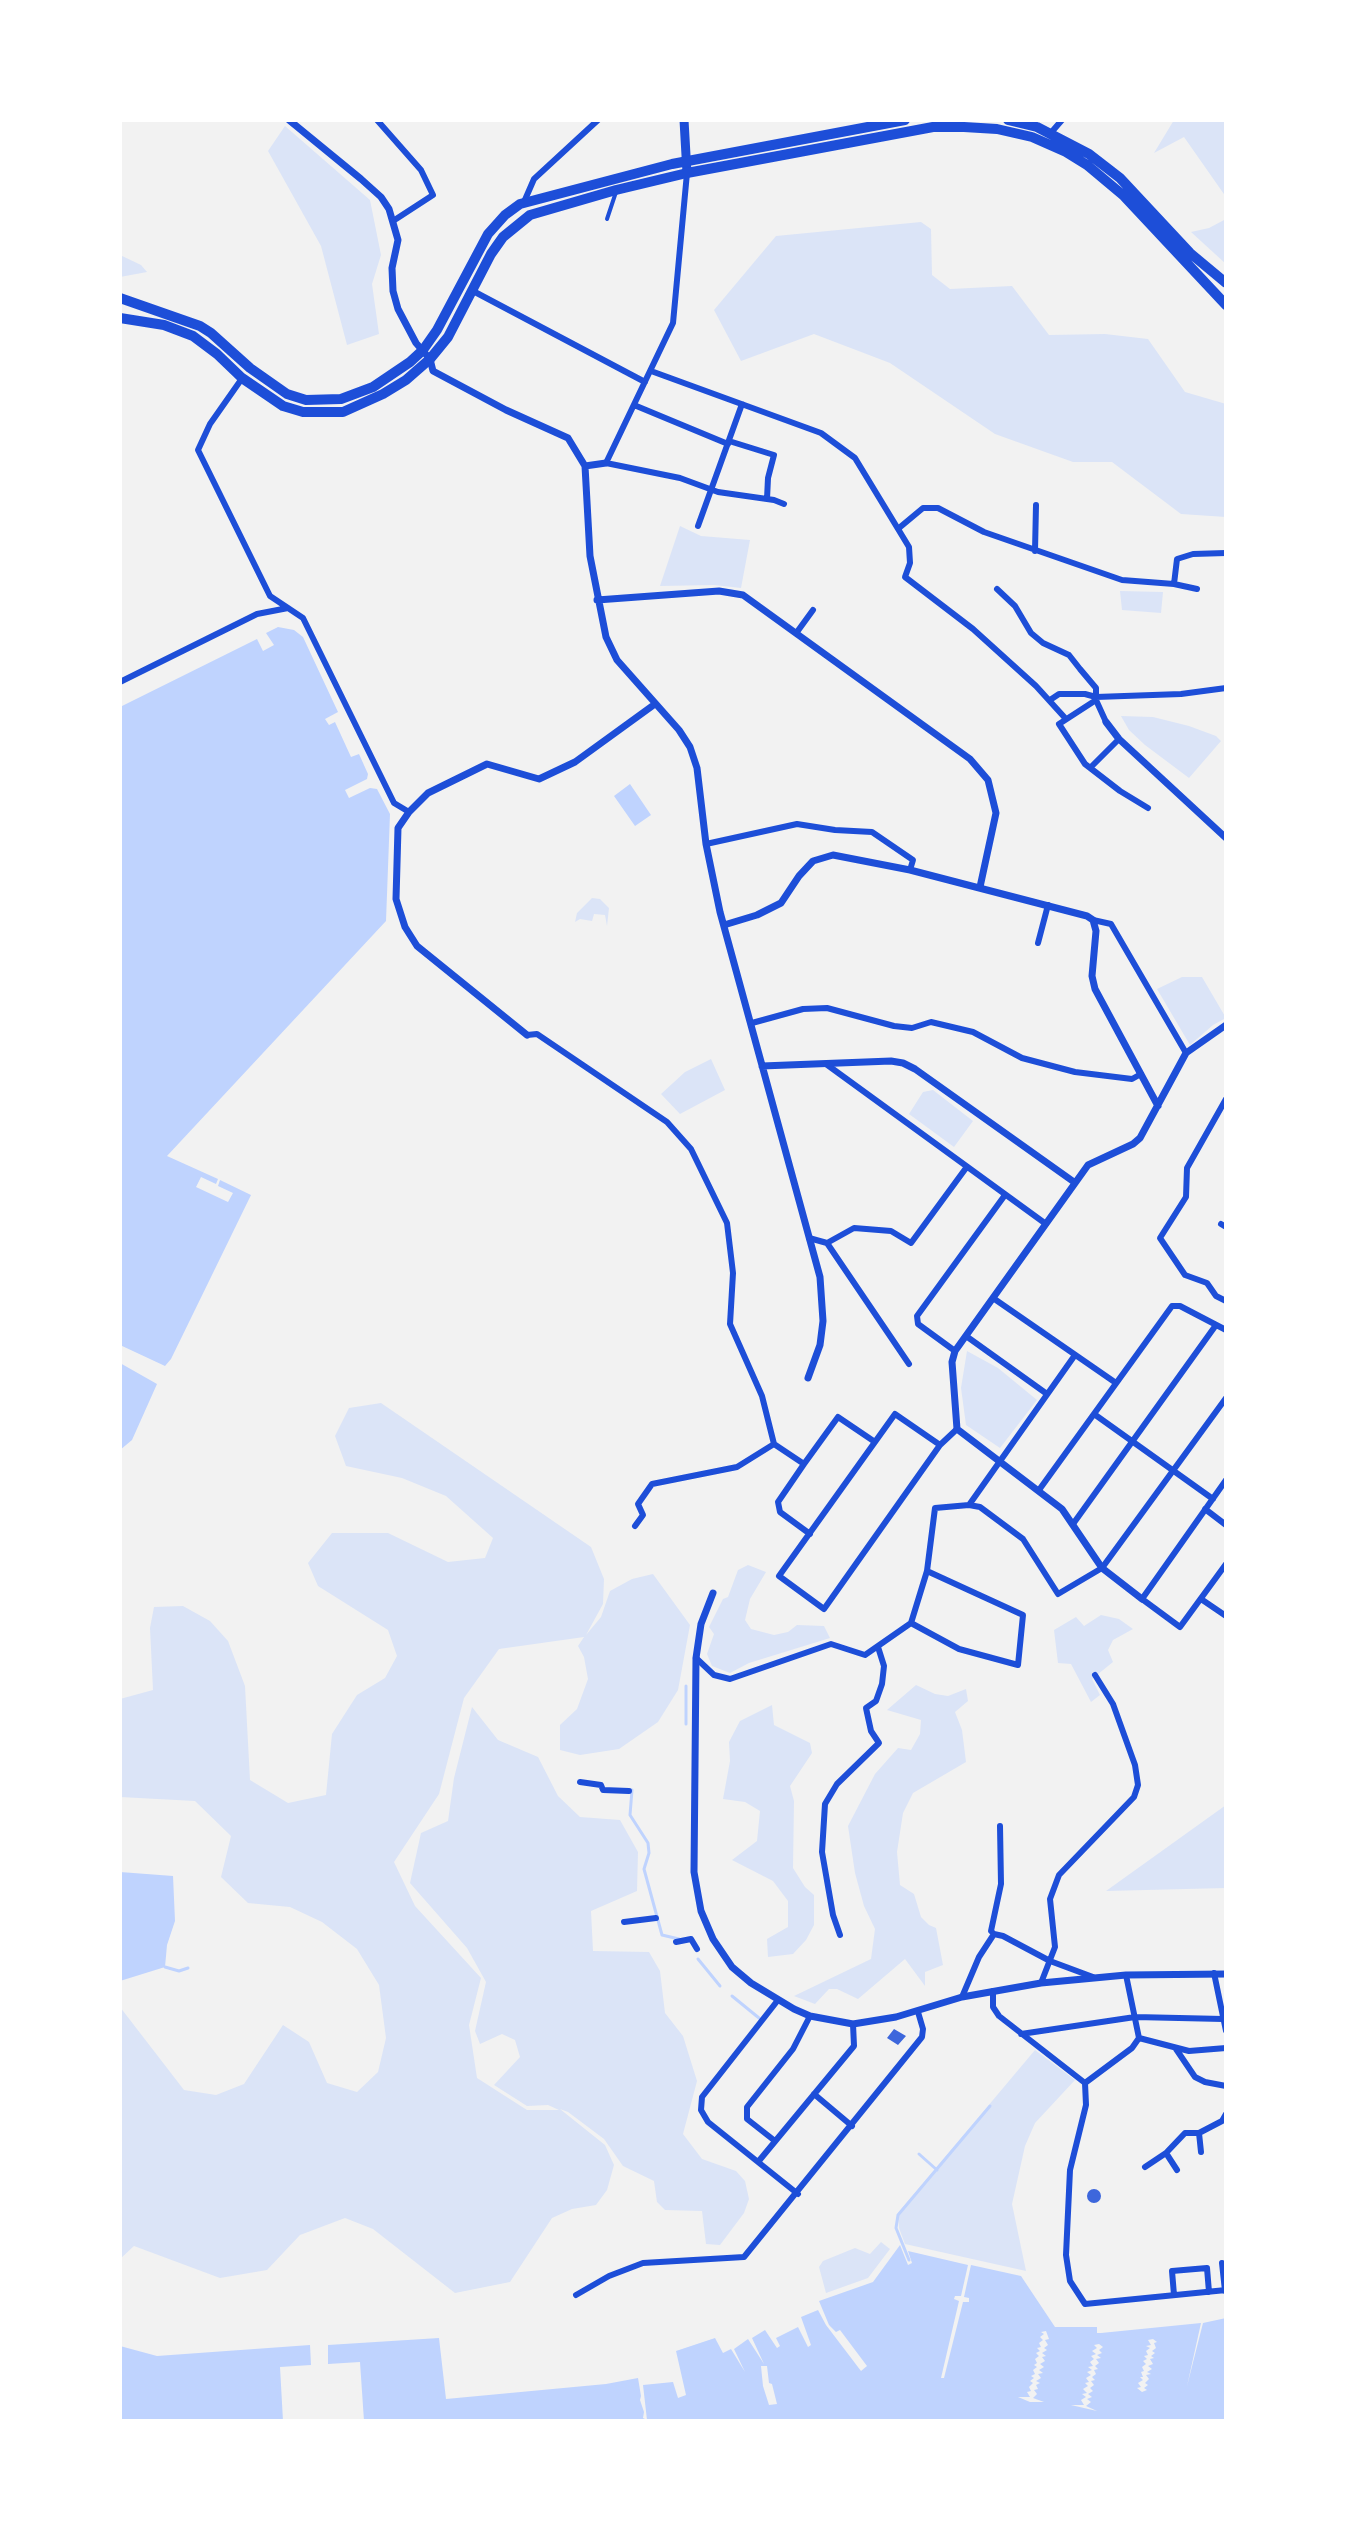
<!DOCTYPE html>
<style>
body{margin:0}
#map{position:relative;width:1346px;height:2541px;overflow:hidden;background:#f2f2f2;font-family:Quicksand,sans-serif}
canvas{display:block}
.frame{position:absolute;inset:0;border:122px solid #fff;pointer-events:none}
</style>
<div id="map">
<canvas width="1346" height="2541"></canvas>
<div class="frame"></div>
</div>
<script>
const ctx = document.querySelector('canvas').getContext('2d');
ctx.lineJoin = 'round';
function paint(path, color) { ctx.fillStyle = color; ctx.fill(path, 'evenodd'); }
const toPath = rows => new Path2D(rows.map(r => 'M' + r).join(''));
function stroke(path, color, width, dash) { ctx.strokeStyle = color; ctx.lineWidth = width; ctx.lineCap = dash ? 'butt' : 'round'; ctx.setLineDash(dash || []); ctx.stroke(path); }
const green = toPath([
 [1174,120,1226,120,1226,197,1184,137,1154,153],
 [285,126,370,200,381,255,372,284,379,334,347,345,321,246,268,151],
 [1226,219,1226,264,1191,232,1209,228],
 [921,222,931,229,932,275,950,289,1012,286,1049,335,1105,334,1148,339,1185,392,1226,404,1226,517,1181,514,1112,462,1073,462,995,434,890,363,814,334,741,361,714,310,776,236],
 [120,255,141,265,147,272,120,277],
 [680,526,701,536,750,540,741,588,714,585,660,586],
 [1120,591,1163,592,1161,613,1122,610],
 [1121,716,1153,717,1189,726,1216,736,1221,741,1189,778,1145,745,1129,730],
 [592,898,600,899,609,908,607,926,605,915,594,914,592,921,580,919,575,922,577,913],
 [1182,977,1202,977,1226,1018,1213,1025,1190,1045,1157,989],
 [711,1059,725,1090,680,1114,661,1094,685,1072],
 [933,1090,973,1121,954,1147,909,1114,923,1092],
 [967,1351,998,1368,1037,1400,1000,1448,966,1425,961,1388],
 [381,1403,591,1547,604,1579,603,1604,586,1635,601,1617,610,1591,632,1579,653,1574,690,1625,678,1690,658,1722,619,1749,580,1755,560,1750,560,1725,577,1709,588,1679,584,1657,578,1646,584,1637,499,1649,464,1698,439,1794,394,1862,415,1906,481,1978,469,2025,477,2078,527,2110,559,2110,548,2105,527,2106,494,2085,520,2057,515,2040,502,2034,480,2044,475,2031,486,1982,467,1948,410,1883,421,1833,448,1821,454,1778,472,1707,498,1740,538,1757,558,1796,580,1817,620,1820,638,1852,637,1891,591,1911,593,1951,649,1952,660,1971,665,2013,683,2036,697,2081,683,2134,702,2159,736,2171,745,2181,749,2199,744,2213,720,2245,706,2244,702,2211,665,2210,657,2202,654,2181,623,2166,604,2139,568,2112,560,2109,605,2145,614,2165,607,2190,596,2205,572,2209,552,2218,510,2282,455,2293,373,2229,345,2218,300,2235,267,2270,220,2278,134,2246,120,2259,120,2007,184,2090,216,2095,244,2084,283,2025,309,2042,327,2083,357,2092,378,2072,386,2038,379,1985,357,1949,322,1922,290,1907,248,1903,221,1877,231,1836,195,1801,120,1797,120,1699,153,1690,150,1628,154,1607,183,1606,210,1621,228,1641,245,1686,250,1780,288,1803,326,1795,332,1734,357,1695,385,1678,397,1656,388,1630,318,1586,308,1563,332,1533,388,1533,448,1562,485,1558,493,1538,446,1496,402,1478,346,1466,335,1436,349,1408],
 [748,1565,766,1572,750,1599,745,1620,751,1629,774,1635,788,1632,797,1625,824,1626,830,1638,749,1663,730,1673,712,1666,707,1654,714,1634,709,1627,723,1599,728,1597,738,1570],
 [1101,1615,1119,1619,1133,1629,1113,1640,1108,1650,1113,1662,1092,1679,1100,1695,1091,1702,1071,1664,1058,1663,1054,1630,1076,1617,1084,1626],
 [916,1685,935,1694,948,1696,966,1689,968,1701,955,1712,962,1730,966,1762,913,1793,903,1813,897,1852,900,1885,914,1894,921,1917,929,1925,936,1928,943,1965,925,1972,925,1986,905,1959,858,1999,837,1989,829,1989,815,2004,794,1996,871,1959,875,1929,864,1906,855,1873,848,1826,875,1774,898,1748,911,1750,920,1734,921,1720,887,1710],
 [772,1705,774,1725,810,1743,812,1753,790,1786,794,1801,793,1868,805,1887,814,1895,814,1925,806,1940,793,1954,768,1957,767,1939,788,1927,788,1901,773,1881,732,1860,757,1841,760,1811,745,1802,723,1799,730,1761,729,1742,740,1721],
 [1226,1805,1226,1888,1106,1891],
 [1035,2050,1075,2080,1035,2123,1025,2146,1012,2204,1026,2271,905,2244,899,2228,898,2213],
 [881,2242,890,2249,868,2278,826,2293,819,2267,823,2261,855,2248,870,2254]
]);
const water = toPath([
 [278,627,294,630,303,637,338,712,325,719,329,725,335,722,351,757,359,754,368,774,367,779,345,790,349,798,370,788,377,789,390,814,386,921,167,1156,218,1179,216,1184,201,1177,196,1187,228,1202,233,1193,218,1186,220,1180,251,1195,171,1359,165,1366,120,1345,120,707,257,639,263,651,274,645,266,633],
 [630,784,651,815,635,826,614,796],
 [120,1363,157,1384,132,1440,120,1450],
 [120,1872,173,1876,175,1921,167,1945,165,1967,120,1981],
 [900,2245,908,2265,912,2263,908,2251,968,2265,961,2296,955,2296,954,2299,959,2301,941,2378,944,2378,963,2302,969,2302,969,2298,964,2297,971,2265,1021,2276,1055,2327,1097,2327,1097,2333,1101,2333,1201,2323,1187,2386,1203,2323,1226,2318,1226,2421,364,2421,360,2362,328,2364,328,2345,439,2338,446,2399,606,2384,638,2378,641,2396,640,2400,644,2412,643,2418,647,2420,643,2385,673,2382,678,2398,686,2395,676,2351,715,2338,723,2353,731,2349,745,2372,734,2349,748,2339,764,2364,752,2338,765,2330,777,2348,780,2346,776,2338,798,2327,808,2347,811,2345,801,2317,818,2310,826,2325,861,2371,867,2366,840,2330,836,2332,829,2325,819,2301,873,2282],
 [1046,2331,1049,2339,1045,2340,1048,2345,1044,2348,1047,2350,1042,2353,1046,2356,1042,2357,1045,2361,1040,2364,1044,2367,1039,2370,1043,2373,1038,2374,1041,2378,1036,2381,1040,2383,1036,2385,1038,2389,1034,2390,1037,2394,1033,2398,1044,2402,1030,2402,1018,2397,1030,2397,1027,2392,1031,2391,1029,2387,1033,2383,1030,2381,1034,2378,1031,2376,1035,2374,1033,2370,1037,2367,1034,2365,1037,2363,1035,2359,1039,2356,1036,2353,1040,2351,1037,2348,1041,2347,1039,2343,1043,2340,1040,2337,1044,2334,1041,2332],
 [1153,2339,1157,2342,1154,2343,1156,2348,1152,2351,1155,2353,1151,2356,1154,2358,1150,2359,1153,2364,1148,2366,1152,2369,1147,2372,1151,2374,1146,2375,1149,2379,1145,2383,1148,2385,1144,2388,1147,2390,1142,2392,1137,2388,1141,2387,1138,2383,1143,2380,1140,2377,1143,2377,1141,2372,1144,2371,1142,2367,1146,2364,1143,2361,1147,2359,1144,2356,1148,2355,1146,2351,1150,2348,1146,2346,1151,2345,1148,2340],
 [1099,2344,1103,2347,1099,2350,1102,2353,1097,2355,1101,2358,1096,2359,1099,2363,1095,2366,1098,2369,1094,2370,1096,2374,1092,2377,1095,2380,1091,2381,1094,2385,1090,2388,1093,2391,1088,2394,1092,2397,1087,2399,1091,2402,1086,2406,1097,2411,1071,2405,1084,2405,1081,2400,1086,2397,1082,2394,1087,2393,1083,2389,1088,2386,1085,2383,1089,2382,1086,2378,1091,2375,1087,2372,1092,2370,1088,2367,1093,2366,1090,2362,1094,2359,1091,2356,1096,2354,1092,2351,1097,2348,1094,2345],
 [761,2366,767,2366,769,2383,772,2384,777,2404,769,2405,763,2386],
 [310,2345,311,2365,280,2367,283,2421,120,2421,120,2346,157,2356]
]);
const stream = toPath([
 [686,1724,686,1686],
 [632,1790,630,1815,648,1843,649,1853,644,1869,662,1935,679,1939],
 [698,1959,720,1986],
 [165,1967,179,1971,188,1968],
 [732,1996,759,2018],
 [919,2154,937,2170],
 [909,2260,896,2228,898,2215,990,2106]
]);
const building = toPath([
 [894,2029,906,2036,898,2045,887,2038],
 '1087 2196a7 7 0 1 1 14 0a7 7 0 1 1-14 0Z'
]);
const pedestrian = toPath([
 [607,219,616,192]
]);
const minor = toPath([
 [377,120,421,170,433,195,393,221],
 [1049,135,1062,120],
 [687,173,673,323,606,463,680,478,718,492,774,500,784,504],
 [524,202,534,179,598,120],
 [473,291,645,382],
 [651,371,821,433,855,458,909,547,910,563,905,577,973,629,1036,686,1066,719],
 [243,377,210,424,198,450,270,596,303,618,394,803,409,812],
 [634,405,728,444],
 [729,441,774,455,768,478,767,499],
 [698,526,742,404],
 [899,528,923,508,938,508,984,532,1122,580,1174,584,1197,589],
 [1035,551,1036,505],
 [1174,584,1177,559,1193,554,1226,553],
 [997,589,1015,606,1031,633,1043,643,1069,655,1080,669,1096,688,1096,700,1106,722],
 [797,632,813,610],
 [120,682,257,614,288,608],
 [1050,700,1059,694,1085,694,1096,697,1181,694,1226,688],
 [1096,700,1059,724,1085,764,1120,791,1148,808],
 [1090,768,1119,739],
 [706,844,797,824,835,830,872,832,913,860,910,870],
 [1093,920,1111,924,1186,1053],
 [1038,943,1048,905],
 [752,1023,803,1009,827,1008,894,1026,912,1028,931,1022,973,1032,1022,1058,1075,1072,1132,1079,1141,1074],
 [527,1035,537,1034,667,1122,691,1149,727,1223,733,1273,730,1324,762,1396,774,1444],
 [826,1064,1046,1224],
 [1226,1099,1187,1168,1186,1197,1160,1238,1185,1275,1207,1283,1216,1296,1226,1301],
 [1221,1224,1226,1227],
 [809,1238,827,1243,909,1364],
 [827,1243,854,1228,891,1231,911,1243,966,1168],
 [993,1298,1116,1383],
 [966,1336,1047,1394],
 [955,1351,918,1324,917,1316,1005,1195],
 [1094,1414,1213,1499],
 [940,1445,895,1414,779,1576,824,1609,940,1445,957,1429],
 [1226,1480,1142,1599,1180,1627,1226,1564],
 [1039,1490,1172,1306,1180,1306,1226,1330],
 [969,1505,1075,1355],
 [1205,1509,1226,1525],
 [1073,1524,1216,1325],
 [635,1526,643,1515,638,1504,652,1484,737,1467,774,1444,804,1464],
 [810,1534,780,1512,778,1502,804,1464,838,1417,875,1442],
 [1201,1599,1226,1616],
 [911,1623,959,1649,1018,1665,1023,1615,927,1571],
 [696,1658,714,1675,730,1679,831,1644,865,1655,911,1623,927,1571,935,1508,969,1505,980,1507,1023,1539,1058,1594,1102,1568,1226,1398],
 [580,1782,601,1785,603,1790,629,1791],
 [624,1922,656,1918],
 [994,1934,991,1931,1001,1884,1000,1826],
 [840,1935,833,1915,822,1852,825,1804,837,1784,879,1743,871,1731,866,1708,876,1701,882,1684,884,1666,878,1647],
 [676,1942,691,1939,697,1949],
 [1214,1973,1226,2031],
 [1041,1983,1055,1947,1050,1899,1059,1875,1134,1797,1138,1785,1135,1765,1113,1704,1095,1675],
 [993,1991,993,2007,999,2016,1085,2083,1086,2105,1070,2170,1066,2255,1070,2281,1085,2304,1226,2290],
 [962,1997,979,1957,994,1934,1003,1936,1050,1961,1093,1977],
 [778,2000,702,2097,701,2110,708,2122,798,2194],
 [1021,2034,1135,2017,1223,2019],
 [1139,2038,1189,2051,1226,2048],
 [1176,2049,1195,2077,1205,2082,1226,2086],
 [1085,2083,1132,2048,1139,2038,1126,1975],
 [814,2094,852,2126],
 [1199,2133,1201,2152],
 [775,2141,747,2119,747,2107,793,2049,810,2016],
 [1166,2153,1177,2170],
 [758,2162,854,2046,853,2024],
 [1145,2167,1166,2153,1185,2133,1199,2133,1222,2121,1226,2114],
 [1222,2263,1225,2291],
 [576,2295,609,2276,643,2263,744,2257,922,2037,923,2029,918,2012],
 [1174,2295,1172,2271,1207,2268,1209,2292]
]);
const tertiary = toPath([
 [289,120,361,179,381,197,389,209,398,240,392,268,393,291,398,309,416,343,430,359,433,371,506,410,568,438,585,466,590,556,606,637,617,660,679,730,690,747,697,768,706,844,720,912,820,1277,823,1321,820,1345,808,1378],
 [585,466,606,463],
 [597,600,719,591,743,595,970,759,988,780,996,813,980,887],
 [1106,722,1119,739,1226,838],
 [724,925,757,915,781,903,799,876,813,861,833,855,910,870,1087,916,1093,920,1096,931,1092,976,1095,989,1158,1106],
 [527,1035,417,946,405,927,396,899,398,828,409,812,428,793,487,764,539,779,575,762,655,704],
 [762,1066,891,1061,903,1063,915,1069,1074,1182],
 [713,1593,701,1624,696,1658,694,1872,701,1911,713,1939,732,1967,751,1983,794,2009,810,2016,853,2024,896,2017,962,1997,1041,1983,1126,1975,1226,1974],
 [1142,1599,1102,1568,1062,1509,957,1429,952,1362,955,1351,1088,1165,1133,1144,1140,1138,1186,1053,1226,1025]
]);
const primary = toPath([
 [684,120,687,173]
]);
const trunk = toPath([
 [1008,120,1037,127,1089,154,1120,178,1190,253,1226,283],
 [120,298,200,326,211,333,250,368,287,394,306,400,341,399,373,387,410,362,423,350,437,330,488,234,505,215,520,204,672,164,905,120],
 [120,318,164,325,193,336,217,354,242,378,283,406,303,412,343,412,383,394,406,380,430,359,448,337,491,254,503,237,530,215,616,190,687,173,933,127,964,127,997,129,1032,137,1066,152,1087,165,1124,196,1226,305]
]);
paint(green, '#dbe4f7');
paint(water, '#bfd3fe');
stroke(stream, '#bfd3fe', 3);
paint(building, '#3d67dc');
stroke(pedestrian, '#1d4ed8', 4);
stroke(minor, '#1d4ed8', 6);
stroke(tertiary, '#1d4ed8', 7);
stroke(primary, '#1d4ed8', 9);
stroke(trunk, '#1d4ed8', 10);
</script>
